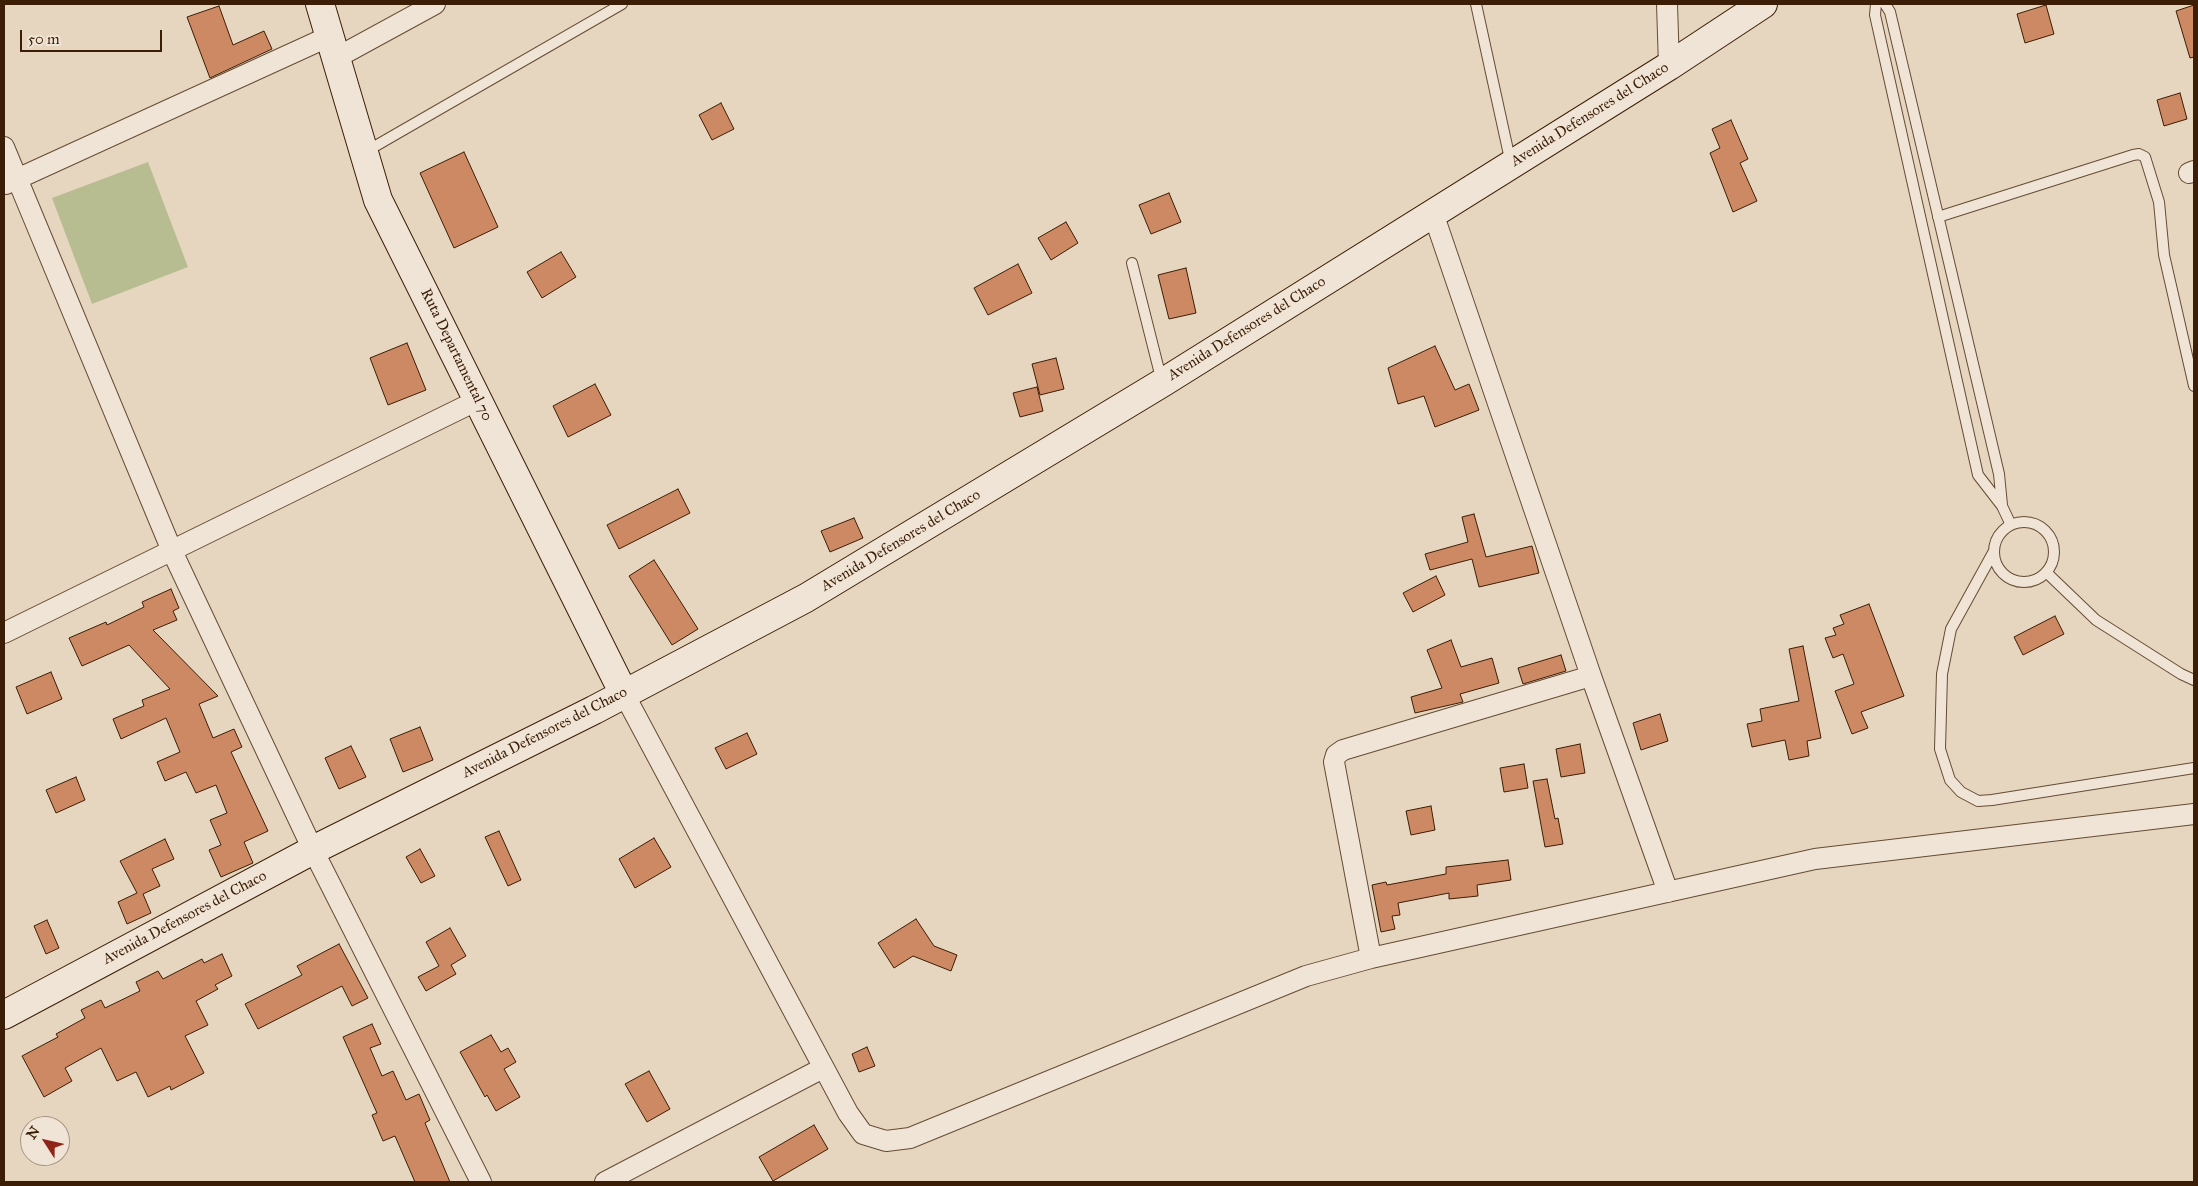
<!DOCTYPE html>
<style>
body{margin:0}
#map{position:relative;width:2198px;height:1186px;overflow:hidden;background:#e6d6bf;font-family:"IM FELL Great Primer",serif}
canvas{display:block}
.frame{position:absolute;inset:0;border:5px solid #3c1d05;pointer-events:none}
.north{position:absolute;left:20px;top:1116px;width:50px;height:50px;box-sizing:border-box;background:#efe4d5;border:1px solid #a79482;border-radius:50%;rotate:305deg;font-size:14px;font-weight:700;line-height:20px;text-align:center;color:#3c1d05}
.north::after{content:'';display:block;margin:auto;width:18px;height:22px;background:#8f2418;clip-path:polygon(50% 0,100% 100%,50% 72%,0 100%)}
.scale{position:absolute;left:20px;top:30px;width:142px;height:22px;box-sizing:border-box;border:2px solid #3c1d05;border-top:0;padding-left:6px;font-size:15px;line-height:18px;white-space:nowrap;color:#3c1d05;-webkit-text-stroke:4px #efe4d5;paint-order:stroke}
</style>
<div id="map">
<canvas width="2198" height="1186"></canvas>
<div class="frame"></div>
<div class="north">N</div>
<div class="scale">50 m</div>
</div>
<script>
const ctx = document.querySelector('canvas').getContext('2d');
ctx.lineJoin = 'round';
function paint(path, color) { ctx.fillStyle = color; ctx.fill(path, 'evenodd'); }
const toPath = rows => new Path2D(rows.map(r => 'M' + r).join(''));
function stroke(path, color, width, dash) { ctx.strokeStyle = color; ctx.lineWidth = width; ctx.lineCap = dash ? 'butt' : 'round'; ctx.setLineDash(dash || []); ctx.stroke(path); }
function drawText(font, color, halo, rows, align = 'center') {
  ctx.font = font + ' "IM FELL Great Primer",serif'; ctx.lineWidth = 4.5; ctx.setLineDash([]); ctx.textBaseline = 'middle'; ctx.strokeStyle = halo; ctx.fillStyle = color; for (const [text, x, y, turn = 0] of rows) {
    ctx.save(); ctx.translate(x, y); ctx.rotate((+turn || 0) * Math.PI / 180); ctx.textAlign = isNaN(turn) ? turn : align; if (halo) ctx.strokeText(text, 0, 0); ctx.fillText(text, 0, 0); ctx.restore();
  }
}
const green = toPath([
 [148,162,188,267,92,304,52,198]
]);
const building = toPath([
 [2046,5,2054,34,2025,43,2017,14,2046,5],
 [2194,5,2194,57,2190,58,2176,11,2194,5],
 [219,6,233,45,264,31,272,49,210,78,187,17,219,6],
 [2180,93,2187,119,2164,126,2157,100,2180,93],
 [721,103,734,129,712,140,699,115,721,103],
 [1731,120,1748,159,1740,163,1757,201,1733,212,1710,153,1720,148,1712,129,1731,120],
 [464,152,498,227,454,248,420,173,464,152],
 [1169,193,1181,222,1151,234,1139,205,1169,193],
 [1066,222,1078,243,1051,260,1038,238,1066,222],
 [561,252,576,277,542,298,527,272,561,252],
 [1018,264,1032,293,988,315,974,288,1018,264],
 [1186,268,1196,313,1169,319,1158,275,1186,268],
 [407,343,426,390,388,405,370,358,407,343],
 [1435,346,1455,390,1469,384,1479,410,1435,427,1424,396,1398,404,1388,368,1435,346],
 [1056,358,1064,389,1040,395,1032,364,1056,358],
 [595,384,611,415,568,437,553,406,595,384],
 [1037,387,1043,411,1020,417,1013,393,1037,387],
 [678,489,690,513,619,549,607,525,678,489],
 [1474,514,1486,557,1532,546,1539,573,1479,587,1472,559,1430,570,1425,554,1468,542,1462,517,1474,514],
 [854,518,863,538,830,552,821,531,854,518],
 [654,560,698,629,672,645,629,576,654,560],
 [1436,576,1445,595,1413,612,1403,593,1436,576],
 [171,589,179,608,173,611,177,620,153,630,218,696,199,704,213,738,234,729,242,747,231,752,268,831,244,842,253,863,221,877,209,850,221,845,210,820,227,813,216,785,196,793,186,772,165,781,157,762,180,752,166,718,121,739,113,719,144,706,142,700,170,689,129,645,82,666,69,638,106,622,107,625,144,607,142,602,171,589],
 [1869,604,1904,696,1861,712,1868,728,1852,734,1835,691,1854,684,1843,654,1833,658,1825,638,1836,635,1833,628,1844,624,1840,615,1869,604],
 [2055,616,2064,634,2023,655,2014,637,2055,616],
 [1451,640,1461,667,1492,658,1499,683,1460,694,1463,702,1415,713,1411,697,1442,688,1427,650,1451,640],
 [1803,646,1821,738,1807,741,1809,756,1789,760,1785,740,1752,747,1747,724,1762,721,1760,709,1799,701,1789,649,1803,646],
 [1561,655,1566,671,1523,684,1518,668,1561,655],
 [51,672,62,699,27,714,16,687,51,672],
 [1660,714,1668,741,1641,750,1633,723,1660,714],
 [420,727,433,760,403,772,390,739,420,727],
 [747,733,757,754,726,769,715,748,747,733],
 [1580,744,1585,773,1561,777,1556,749,1580,744],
 [351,746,366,777,339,789,325,758,351,746],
 [1524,764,1528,788,1504,792,1500,768,1524,764],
 [76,777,85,800,56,813,46,790,76,777],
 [1547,779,1555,819,1558,818,1563,844,1545,847,1533,781,1547,779],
 [1431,806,1435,830,1411,835,1406,811,1431,806],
 [499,831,521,880,508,886,485,837,499,831],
 [654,838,671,867,635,888,619,859,654,838],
 [165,839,174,859,152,869,160,886,143,894,151,913,127,924,118,902,137,893,120,861,165,839],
 [420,849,435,876,421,883,406,857,420,849],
 [1508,860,1511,880,1477,885,1478,896,1449,899,1449,893,1398,903,1400,915,1392,916,1395,929,1381,932,1372,885,1386,882,1387,885,1446,874,1446,867,1508,860],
 [916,919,934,946,957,955,951,971,913,956,894,968,878,943,916,919],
 [47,920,59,948,46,954,34,926,47,920],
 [450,928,466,956,451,965,456,974,426,991,418,977,439,966,426,942,450,928],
 [339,944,368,998,352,1006,342,986,258,1029,245,1004,302,975,297,966,339,944],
 [222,954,232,976,215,985,218,989,196,1001,208,1025,185,1036,204,1073,171,1090,170,1086,148,1097,136,1072,117,1081,101,1048,65,1068,72,1081,44,1097,22,1056,58,1037,56,1034,85,1018,81,1010,101,1000,105,1008,140,991,136,982,158,971,163,979,202,959,204,963,222,954],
 [372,1024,381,1044,370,1048,382,1076,393,1071,406,1100,419,1094,430,1120,425,1123,450,1182,415,1182,395,1136,383,1141,372,1115,377,1113,343,1037,372,1024],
 [491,1035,501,1052,508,1048,516,1062,504,1069,520,1097,496,1111,487,1095,485,1097,460,1052,491,1035],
 [867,1047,875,1066,859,1072,852,1054,867,1047],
 [649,1071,670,1109,647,1122,625,1084,649,1071],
 [814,1125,828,1149,773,1181,759,1157,814,1125]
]);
const service = toPath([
 [1476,4,1511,164],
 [1876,4,1875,15,1978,475,2002,506,2011,525],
 [1885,4,1890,12,1999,474,2002,505],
 [365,152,622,4],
 [1938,217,2133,155,2139,154,2145,157,2159,202,2164,255,2194,386],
 [1132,263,1162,382],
 '1994 552a30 30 0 1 1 60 0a30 30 0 1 1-60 0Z',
 [1994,551,1951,629,1942,674,1940,749,1950,780,1961,792,1978,801,1992,800,2194,768],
 [2047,573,2096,620,2181,674,2194,680]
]);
const minor = toPath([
 [1667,4,1669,66],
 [336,58,435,4],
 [4,147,172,551,313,850,481,1182],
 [2189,173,2194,171],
 [6,184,330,36],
 [4,633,478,400],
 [1591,676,1668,892],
 [624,694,848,1113,863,1134,886,1141,910,1138,1306,976,1371,958,1815,859,2194,814],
 [1371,958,1334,762,1336,755,1343,750,1591,676,1433,213],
 [605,1182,823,1068]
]);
const secondary = toPath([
 [320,4,378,200,624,694],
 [4,1015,313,850,594,710,806,598,1162,383,1669,66,1763,4]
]);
const streetNames = [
 ["Avenida Defensores del Chaco",1590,115,-32],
 ["Avenida Defensores del Chaco",1247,329,-32],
 ["Ruta Departamental 70",456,355,64],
 ["Avenida Defensores del Chaco",901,541,-31],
 ["Avenida Defensores del Chaco",545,733,-27],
 ["Avenida Defensores del Chaco",185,918,-28]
];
paint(green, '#b7bd91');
paint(building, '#cd8963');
stroke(building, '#3c1d05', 1);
stroke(service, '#664b34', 12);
stroke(minor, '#664b34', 22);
stroke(secondary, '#3c1d05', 30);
stroke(service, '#efe4d5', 10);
stroke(minor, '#efe4d5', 20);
stroke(secondary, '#efe4d5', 28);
drawText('15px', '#3c1d05', '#efe4d5', streetNames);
</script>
